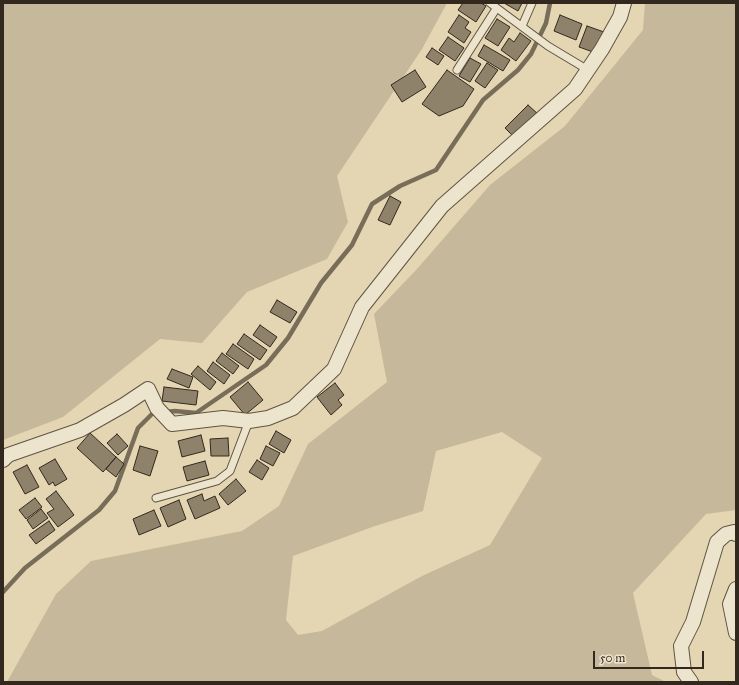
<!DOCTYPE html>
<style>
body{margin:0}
#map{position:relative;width:739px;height:685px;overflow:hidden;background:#e4d6b3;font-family:"IM FELL Great Primer",serif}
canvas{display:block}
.frame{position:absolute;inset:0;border:4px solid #32281e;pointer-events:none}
.scale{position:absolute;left:593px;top:651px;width:111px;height:18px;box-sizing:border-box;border:2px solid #32281e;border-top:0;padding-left:5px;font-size:12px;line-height:14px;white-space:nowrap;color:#32281e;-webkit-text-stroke:3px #ede4ce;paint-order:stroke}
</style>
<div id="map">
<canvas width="739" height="685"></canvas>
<div class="frame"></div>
<div class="scale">50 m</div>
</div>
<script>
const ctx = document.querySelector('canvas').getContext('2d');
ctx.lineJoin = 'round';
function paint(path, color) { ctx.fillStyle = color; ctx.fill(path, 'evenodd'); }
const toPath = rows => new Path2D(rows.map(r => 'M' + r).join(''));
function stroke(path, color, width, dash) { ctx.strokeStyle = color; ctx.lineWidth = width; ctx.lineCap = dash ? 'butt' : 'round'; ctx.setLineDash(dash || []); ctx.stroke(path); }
const green = toPath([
 [3,3,447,3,422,49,337,176,348,222,327,259,247,292,202,343,160,339,63,417,3,440],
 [645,3,736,3,736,510,706,514,633,593,652,675,666,682,7,682,56,594,91,561,242,531,279,506,308,444,387,382,374,314,417,269,490,185,565,126,643,30],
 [502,432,542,458,490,545,422,576,322,631,298,635,286,620,293,556,375,526,423,511,436,451]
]);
const stream = toPath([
 [165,412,175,411,196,413,266,365,288,338,321,283,352,245,372,204,400,186,436,170,483,100,518,70,531,54,546,23,550,3],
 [3,592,25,568,99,510,115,491,138,428,152,414,158,413]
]);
const building = toPath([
 [463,3,481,3,486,6,476,22,458,10,463,3],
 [504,3,522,3,518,11,504,3],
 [459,15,469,22,465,28,471,32,464,43,448,32,459,15],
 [560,15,582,24,576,40,554,31,560,15],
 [497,19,510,27,498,46,485,38,497,19],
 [587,26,604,32,596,53,579,47,587,26],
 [520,33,531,41,516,61,501,50,509,38,514,42,520,33],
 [448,37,464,48,455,61,439,50,448,37],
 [484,45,510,60,503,71,478,56,484,45],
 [432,48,444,56,438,65,426,57,432,48],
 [470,58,481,64,470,82,459,76,470,58],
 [487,63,498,70,485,88,475,81,487,63],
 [415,70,426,87,402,102,391,85,415,70],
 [447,70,474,89,463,106,439,116,422,104,447,70],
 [528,105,539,115,515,138,505,128,528,105],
 [390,196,401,202,390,225,378,220,390,196],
 [277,300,297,312,290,323,270,312,277,300],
 [260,325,277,337,270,347,253,335,260,325],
 [244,334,267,350,260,360,237,344,244,334],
 [233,344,254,359,248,369,226,354,233,344],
 [222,353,239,366,233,374,216,361,222,353],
 [213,362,230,375,224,384,207,371,213,362],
 [198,366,216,382,210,390,191,374,198,366],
 [172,369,193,377,189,388,167,379,172,369],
 [248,382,263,400,245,415,230,397,248,382],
 [335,383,344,395,338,400,342,405,331,415,317,397,335,383],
 [164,387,198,391,196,405,162,401,164,387],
 [276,431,291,440,284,453,269,444,276,431],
 [90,433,116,457,103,472,77,448,90,433],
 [117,434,128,446,118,455,107,443,117,434],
 [201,435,205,451,182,457,178,441,201,435],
 [228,438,229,456,211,456,210,439,228,438],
 [140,446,158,451,150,476,133,470,140,446],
 [266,446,280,453,273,466,260,459,266,446],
 [116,457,124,464,116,477,106,469,116,457],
 [55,459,67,479,55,486,53,482,49,485,39,468,55,459],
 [257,460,269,468,262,480,249,472,257,460],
 [205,461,209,475,187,481,183,467,205,461],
 [27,465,39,487,25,494,13,472,27,465],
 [236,479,246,491,228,505,219,494,236,479],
 [56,491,74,515,58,527,47,513,54,509,46,499,56,491],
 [202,494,204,501,215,496,220,508,195,519,187,500,202,494],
 [35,498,42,507,26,519,19,510,35,498],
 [179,500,186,519,168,527,160,508,179,500],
 [41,509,48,518,33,529,27,520,41,509],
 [154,510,161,526,139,535,133,519,154,510],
 [49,521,55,530,36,544,29,535,49,521]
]);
const lane = toPath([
 [490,3,548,46,588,70],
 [522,26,532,3],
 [457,70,496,9],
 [156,498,217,481,230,471,249,421]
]);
const street = toPath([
 [3,460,8,455,80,430,124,405,148,389,157,408,172,424,223,418,249,421,268,418,293,408,334,369,362,307,442,206,575,89,602,49,620,17,624,3],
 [736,589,730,604,736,633],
 [691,682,684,672,681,646,693,622,717,542,726,534,734,532,736,534]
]);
paint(green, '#c6b89a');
stroke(stream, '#786d59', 4.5);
paint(building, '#8f826b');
stroke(building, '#32281e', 1);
stroke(lane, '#5e5443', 9);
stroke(street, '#5e5443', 16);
stroke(lane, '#ede4ce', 7);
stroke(street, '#ede4ce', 14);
</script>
